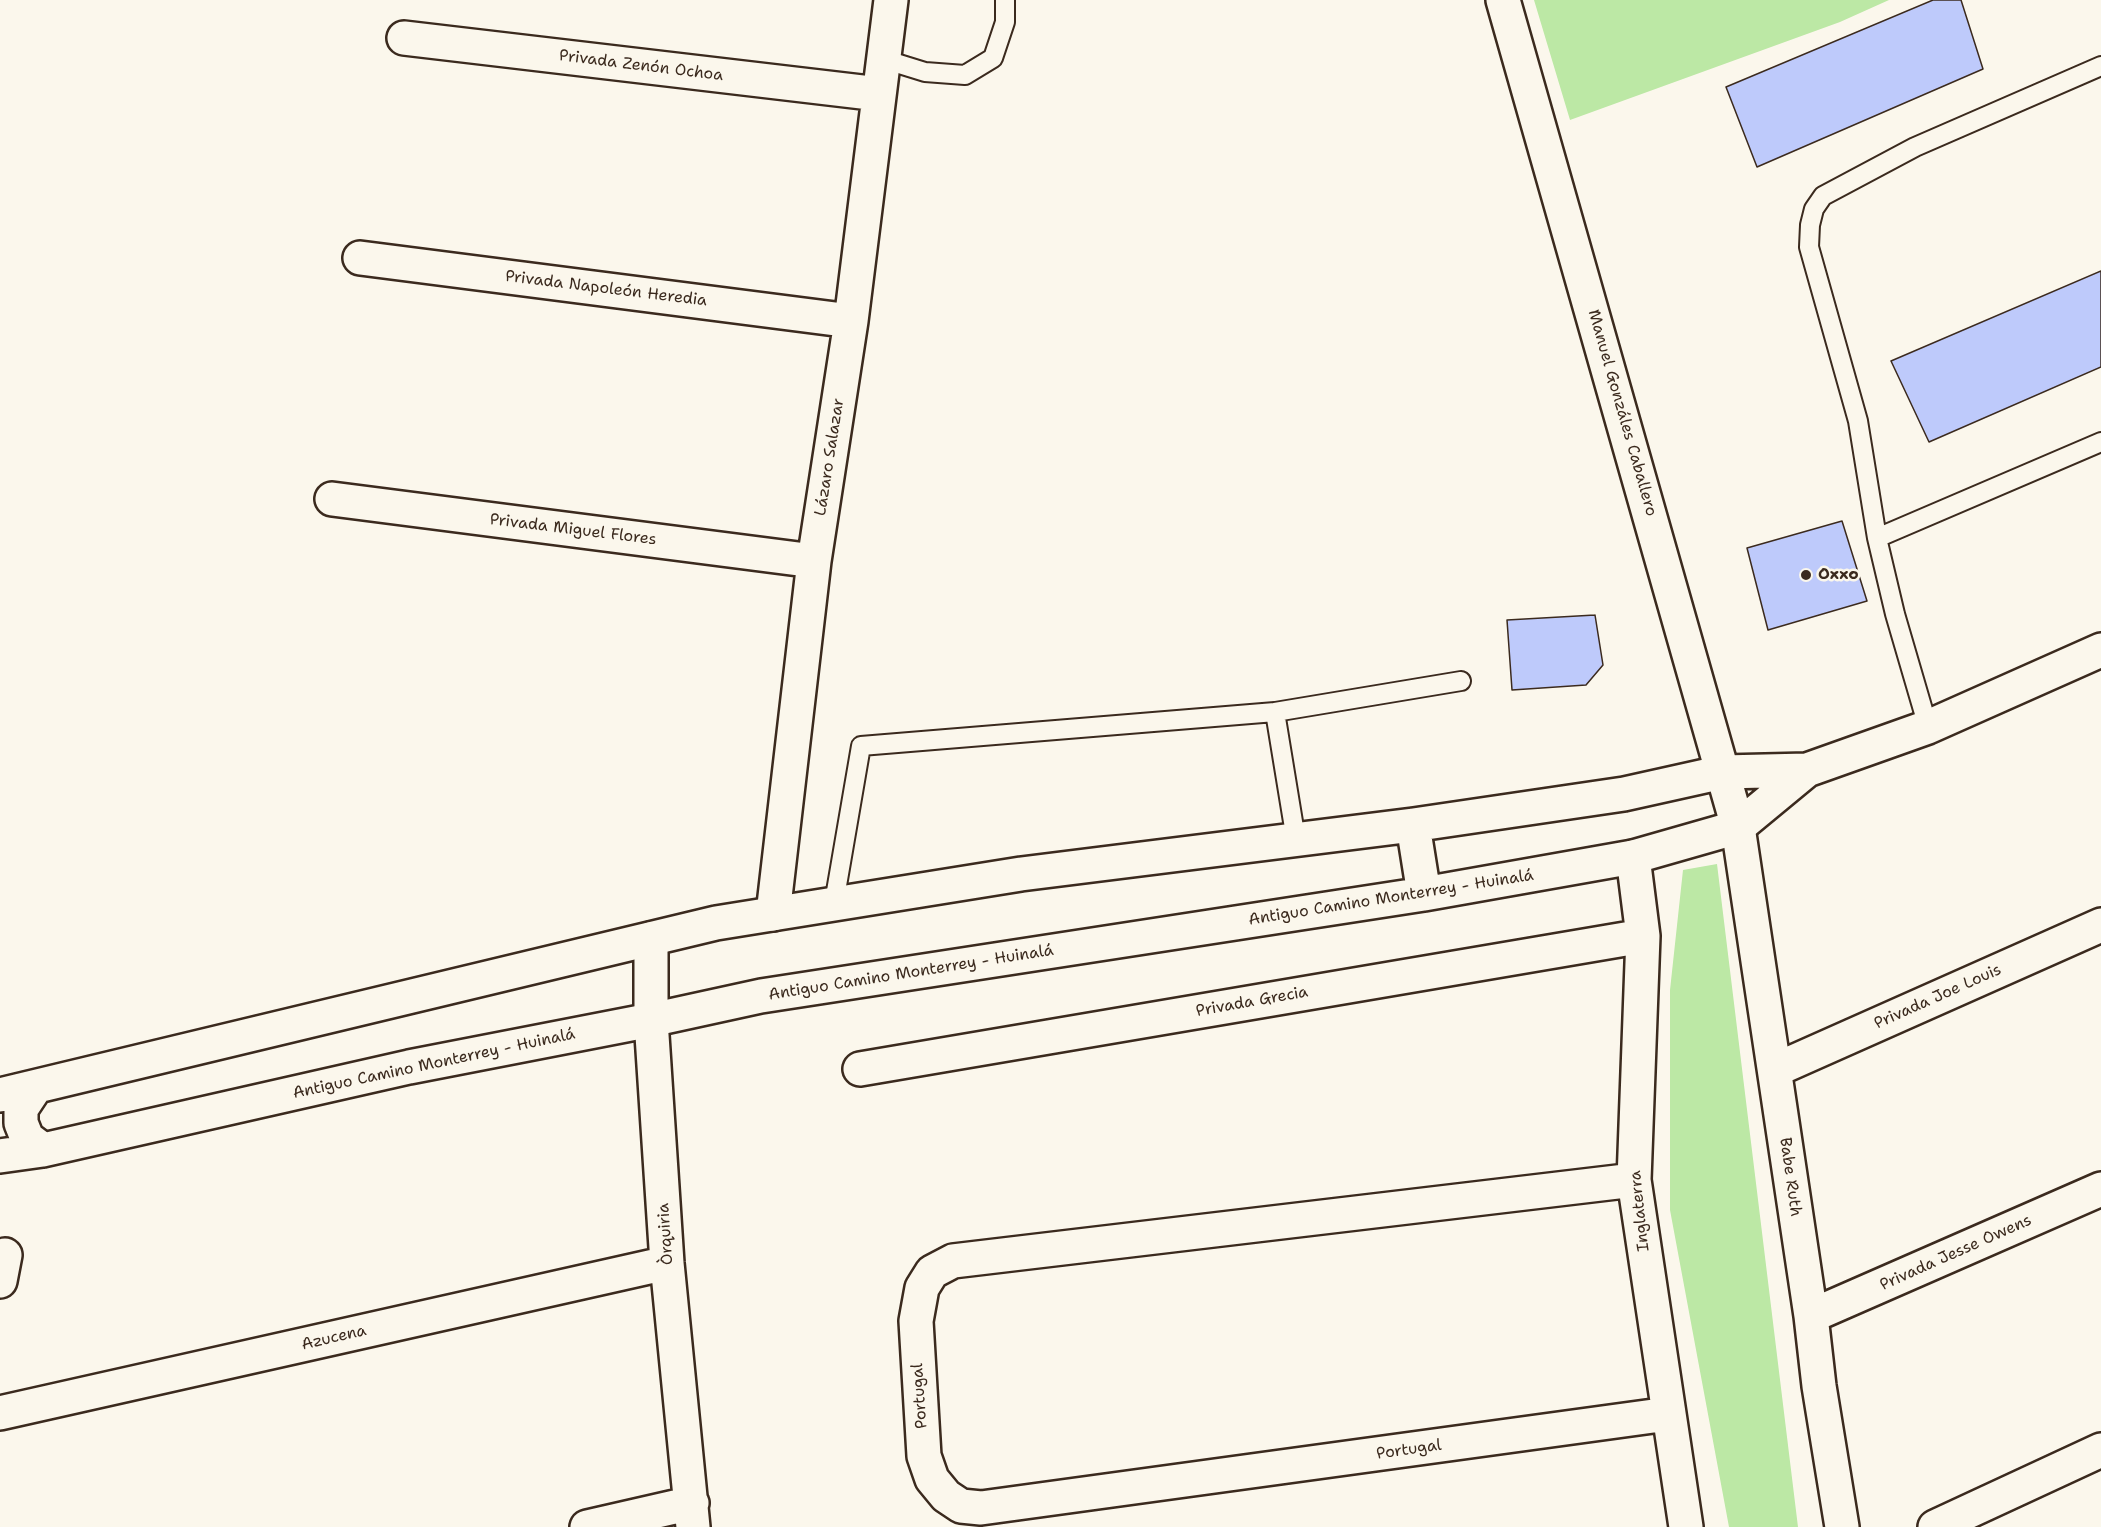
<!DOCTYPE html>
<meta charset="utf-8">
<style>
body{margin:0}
canvas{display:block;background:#fbf7ec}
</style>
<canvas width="2101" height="1527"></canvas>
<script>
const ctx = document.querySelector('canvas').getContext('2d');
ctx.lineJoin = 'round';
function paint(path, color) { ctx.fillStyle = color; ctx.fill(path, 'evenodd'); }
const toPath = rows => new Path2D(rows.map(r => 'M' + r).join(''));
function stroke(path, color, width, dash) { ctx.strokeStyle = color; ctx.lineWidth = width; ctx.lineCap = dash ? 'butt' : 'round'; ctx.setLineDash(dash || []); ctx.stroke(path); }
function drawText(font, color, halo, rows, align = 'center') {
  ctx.font = font + ' "Shantell Sans",sans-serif'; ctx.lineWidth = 5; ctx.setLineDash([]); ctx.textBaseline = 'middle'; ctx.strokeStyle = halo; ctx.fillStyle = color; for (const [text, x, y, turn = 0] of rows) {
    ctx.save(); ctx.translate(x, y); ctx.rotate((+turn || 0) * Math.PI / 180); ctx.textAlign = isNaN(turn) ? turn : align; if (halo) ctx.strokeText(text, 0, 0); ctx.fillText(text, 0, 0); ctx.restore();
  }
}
const green = toPath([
 [1534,0,1889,0,1840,22,1570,120],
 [1717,864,1798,1527,1729,1527,1670,1210,1670,990,1683,870]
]);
const building = toPath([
 [1933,0,1961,0,1983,69,1757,167,1726,87,1933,0],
 [2101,271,2101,367,1929,442,1891,361,2101,271],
 [1842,521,1867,601,1768,630,1747,548,1842,521],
 [1595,615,1603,665,1586,685,1512,690,1507,620,1595,615]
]);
const lane = toPath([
 [883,59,925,72,965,75,993,58,1005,22,1005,0],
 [1877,538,2101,442],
 [1928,727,1895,614,1877,538,1858,421,1809,247,1810,225,1814,209,1823,196,1915,147,2101,66],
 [1296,840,1275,712,1461,681],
 [834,903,861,746,1275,712]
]);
const street = toPath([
 [1503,0,1738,827,1811,1316,1819,1386,1842,1527],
 [404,38,879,94],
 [360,258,851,321],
 [332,499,814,561],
 [1633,857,1643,936,1634,1180,1686,1527],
 [773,914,814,561,851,321,891,0],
 [651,939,651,1020,667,1263,693,1527],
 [860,1069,1643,936],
 [1775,1070,2101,925],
 [1634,1180,953,1261,932,1272,922,1288,916,1321,924,1456,932,1479,946,1496,961,1506,981,1508,1668,1414],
 [0,1281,5,1255],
 [1811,1316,2101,1189],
 [0,1413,667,1263],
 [587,1527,692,1503],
 [1935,1527,2101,1450]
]);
const secondary = toPath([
 [1413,825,1424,894],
 [35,1088,21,1109,21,1123,27,1138,43,1150],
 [0,1095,716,923,1021,874,1413,825,1624,794,1723,772,1807,770,1928,727,2101,650],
 [0,1156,43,1150,409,1067,651,1020,761,996,1424,894,1633,857,1738,827,1807,770]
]);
const markers = [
 [1806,575,6,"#3b2a1e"]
];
const streetNames = [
 ["Privada Zenón Ochoa",641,66,7],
 ["Privada Napoleón Heredia",606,289,7],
 ["Manuel Gonzáles Caballero",1622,413,74],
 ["Lázaro Salazar",830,457,-81],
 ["Privada Miguel Flores",573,530,7],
 ["Antiguo Camino Monterrey - Huinalá",1391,898,-9],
 ["Antiguo Camino Monterrey - Huinalá",911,973,-9],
 ["Privada Joe Louis",1938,997,-24],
 ["Privada Grecia",1252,1002,-10],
 ["Antiguo Camino Monterrey - Huinalá",434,1064,-12],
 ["Babe Ruth",1790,1177,82],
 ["Inglaterra",1640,1211,-96],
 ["Òrquiria",666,1234,-94],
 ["Privada Jesse Owens",1956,1253,-24],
 ["Azucena",334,1338,-13],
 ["Portugal",920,1396,-94],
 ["Portugal",1409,1450,-8]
];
const poiNames = [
 ["Oxxo",1818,575]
];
paint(green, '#bce8a5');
paint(building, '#becafb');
stroke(building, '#3b2a1e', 1.5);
stroke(lane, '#3b2a1e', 22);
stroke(street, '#3b2a1e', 38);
stroke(secondary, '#3b2a1e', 38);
stroke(lane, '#fbf7ec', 18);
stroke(street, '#fbf7ec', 33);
stroke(secondary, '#fbf7ec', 33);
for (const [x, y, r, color] of markers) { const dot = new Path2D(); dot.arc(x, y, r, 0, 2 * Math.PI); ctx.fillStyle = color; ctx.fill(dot); stroke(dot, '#fbf7ec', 2); }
drawText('16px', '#3b2a1e', '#fbf7ec', streetNames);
drawText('bold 16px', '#3b2a1e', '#fbf7ec', poiNames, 'left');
</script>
